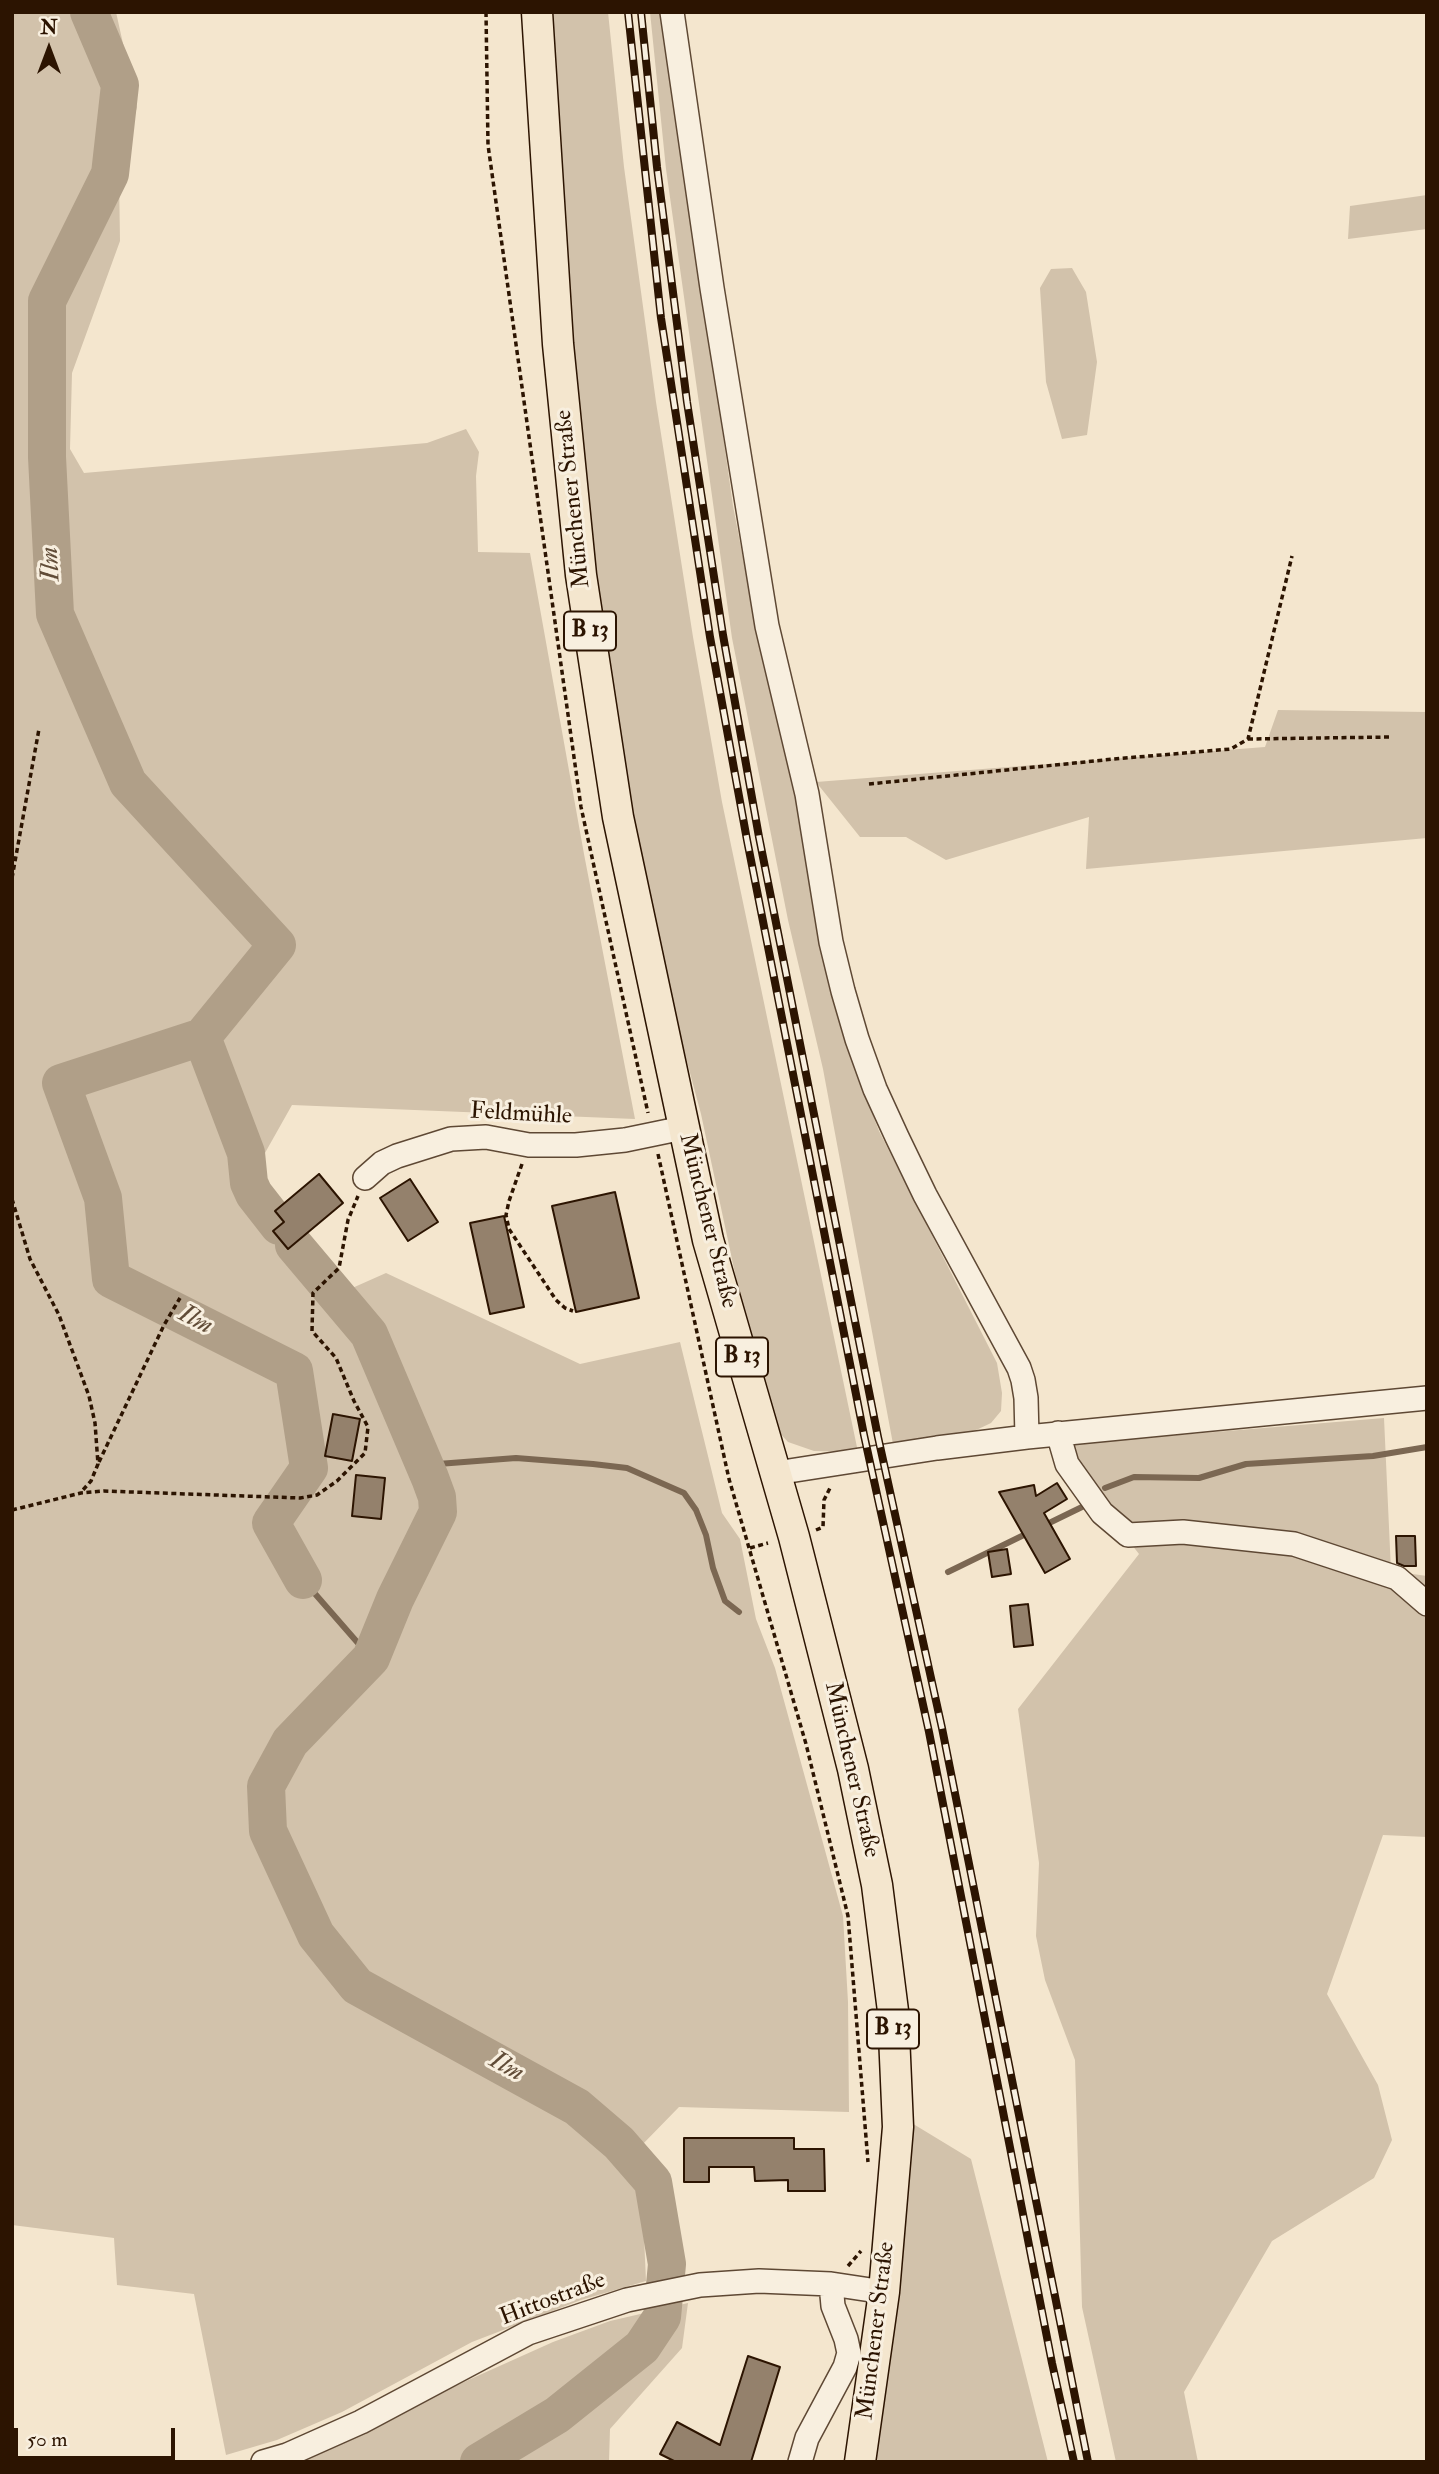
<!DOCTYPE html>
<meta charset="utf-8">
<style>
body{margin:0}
#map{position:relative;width:1439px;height:2474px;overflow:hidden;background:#f4e6ce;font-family:"IM FELL Double Pica",serif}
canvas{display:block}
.frame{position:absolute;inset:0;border:14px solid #2c1401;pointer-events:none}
.north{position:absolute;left:14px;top:14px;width:70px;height:70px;-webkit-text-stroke:5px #f8efdf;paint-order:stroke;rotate:0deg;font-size:19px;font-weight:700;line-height:28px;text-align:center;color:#2c1401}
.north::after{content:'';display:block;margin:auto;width:24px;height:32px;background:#2c1401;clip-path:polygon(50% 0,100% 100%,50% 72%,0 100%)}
.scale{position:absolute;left:14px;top:2428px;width:161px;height:32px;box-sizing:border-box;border:4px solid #2c1401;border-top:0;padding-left:9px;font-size:21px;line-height:24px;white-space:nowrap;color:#2c1401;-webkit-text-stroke:5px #f8efdf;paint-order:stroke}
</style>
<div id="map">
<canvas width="1439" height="2474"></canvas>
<div class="frame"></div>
<div class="north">N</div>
<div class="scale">50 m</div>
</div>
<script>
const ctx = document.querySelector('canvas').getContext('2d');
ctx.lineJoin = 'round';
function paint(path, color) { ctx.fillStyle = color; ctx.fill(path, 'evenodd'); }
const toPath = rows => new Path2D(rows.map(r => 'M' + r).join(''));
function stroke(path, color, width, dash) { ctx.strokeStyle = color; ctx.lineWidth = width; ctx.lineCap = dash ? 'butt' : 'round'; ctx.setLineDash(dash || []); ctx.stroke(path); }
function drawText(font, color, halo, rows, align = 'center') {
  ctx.font = font + ' "IM FELL Double Pica",serif'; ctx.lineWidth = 6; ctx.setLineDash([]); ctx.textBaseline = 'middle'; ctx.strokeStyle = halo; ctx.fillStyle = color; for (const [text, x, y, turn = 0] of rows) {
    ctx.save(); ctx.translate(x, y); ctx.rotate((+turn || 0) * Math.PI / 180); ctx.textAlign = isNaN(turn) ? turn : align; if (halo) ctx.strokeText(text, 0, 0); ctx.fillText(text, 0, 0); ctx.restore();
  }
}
const green = toPath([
 [12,12,116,12,137,107,119,175,120,241,72,373,70,449,84,473,427,443,466,429,479,452,476,476,478,552,530,553,584,854,635,1119,292,1105,252,1176,341,1293,386,1273,580,1364,680,1342,722,1513,740,1539,756,1619,775,1668,843,1916,848,2002,849,2112,679,2107,640,2147,646,2281,581,2300,472,2342,342,2412,277,2440,226,2455,194,2294,117,2285,114,2238,12,2225],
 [549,12,608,12,624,167,656,402,693,637,722,802,858,1452,814,1451,788,1442,777,1430,736,1278,701,1114,652,931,623,775,588,541],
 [650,12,673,12,692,216,733,506,760,646,795,791,829,981,851,1057,879,1131,997,1363,1002,1393,1001,1411,991,1423,972,1432,893,1444,823,1069,788,920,732,638,666,169],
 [1427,195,1427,229,1348,239,1350,206],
 [1072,268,1086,292,1097,362,1087,435,1062,439,1046,382,1040,288,1051,269],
 [1278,710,1427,712,1427,838,1086,869,1089,817,946,860,906,837,860,837,816,782,1265,747],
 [1384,1418,1391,1571,1427,1576,1427,1837,1383,1835,1327,1994,1378,2085,1392,2140,1374,2178,1272,2241,1184,2392,1198,2462,1116,2462,1082,2307,1075,2060,1045,1980,1036,1936,1039,1863,1018,1709,1139,1554,1074,1470,1071,1444],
 [910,2122,971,2159,1048,2462,876,2462,890,2359],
 [688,2303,682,2348,610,2429,609,2462,295,2462,464,2382,553,2342,610,2321]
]);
const stream = toPath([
 [425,1465,516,1458,593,1464,627,1468,684,1493,696,1510,706,1535,713,1568,725,1601,739,1612],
 [1105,1488,1134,1477,1199,1478,1246,1464,1373,1456,1427,1447],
 [1043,1526,1082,1507],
 [948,1572,1030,1532],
 [303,1580,371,1658]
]);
const river = toPath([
 [89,12,120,85,110,174,47,301,47,457,55,614,128,783,277,945,202,1037,61,1083,103,1198,111,1279,294,1371,309,1468,271,1523,303,1580],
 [202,1037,246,1153,249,1183,254,1194,279,1226],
 [294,1245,369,1334,430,1478,437,1497,438,1512,395,1599,371,1658,290,1742,266,1786,268,1831,316,1935,357,1986,577,2107,619,2143,653,2182,667,2264,662,2317,642,2347,557,2415,479,2462]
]);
const building = toPath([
 [319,1174,343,1203,288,1249,273,1231,284,1222,275,1211,319,1174],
 [410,1179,438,1222,408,1241,380,1198,410,1179],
 [615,1192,639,1298,576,1312,552,1206,615,1192],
 [504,1216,524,1307,490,1314,470,1223,504,1216],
 [333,1414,360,1419,352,1461,325,1456,333,1414],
 [356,1475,385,1478,381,1519,352,1516,356,1475],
 [1057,1483,1067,1499,1044,1513,1070,1559,1045,1573,999,1492,1034,1485,1036,1496,1057,1483],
 [1396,1536,1415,1536,1416,1566,1404,1566,1397,1563,1396,1536],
 [1007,1549,1011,1574,992,1577,988,1552,1007,1549],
 [1028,1604,1033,1645,1014,1647,1010,1606,1028,1604],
 [684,2138,794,2138,794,2149,824,2149,825,2191,788,2191,788,2180,755,2181,754,2167,709,2167,709,2182,684,2182,684,2138],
 [748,2356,780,2367,751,2462,676,2462,660,2454,677,2422,720,2445,748,2356]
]);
const path = toPath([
 [486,12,488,145,581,807,648,1113],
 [1248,739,1391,737],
 [869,784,1114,759,1231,749,1248,739,1292,556],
 [12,878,39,729],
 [658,1154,729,1479,806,1744,848,1916,868,2162],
 [522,1164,509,1201,506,1215,509,1229,556,1300,565,1308,573,1311],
 [12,1199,30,1259,59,1315,89,1396,95,1423,98,1464,91,1481,82,1491],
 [99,1462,164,1325,180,1298],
 [12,1510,81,1493,104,1491,300,1498,317,1495,337,1481,365,1453,368,1427,354,1401,336,1358,312,1331,313,1293,339,1268,348,1220,358,1196],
 [816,1530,823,1527,824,1500,830,1488],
 [750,1548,768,1543],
 [848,2266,861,2251]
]);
const minor = toPath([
 [672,12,712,288,767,626,807,794,831,942,843,991,857,1039,875,1089,897,1137,925,1195,1019,1368,1023,1380,1026,1398,1027,1437],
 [365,1178,382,1163,397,1156,451,1139,486,1137,529,1145,576,1145,625,1140,683,1128],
 [1058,1433,1067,1464,1102,1513,1128,1535,1183,1532,1294,1544,1397,1578,1427,1604],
 [776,1473,937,1448,1027,1437,1427,1398],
 [263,2462,287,2455,361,2422,528,2333,627,2300,700,2285,759,2281,831,2284,884,2292],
 [800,2462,807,2438,845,2367,849,2353,846,2339,833,2306,831,2284]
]);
const major = toPath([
 [537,12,558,344,581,575,618,817,708,1240,794,1537,853,1769,877,1885,893,2011,898,2127,884,2292,860,2462]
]);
const rail = toPath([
 [628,12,661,318,710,637,747,840,864,1435,929,1732,1052,2363,1074,2462],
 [641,12,657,167,687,402,723,635,759,837,878,1437,942,1728,1088,2462]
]);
const shields = [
 [590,631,52],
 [742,1357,52],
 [893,2029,52]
];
const shieldNames = [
 ["B 13",590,631],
 ["B 13",742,1357],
 ["B 13",893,2029]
];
const streetNames = [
 ["Münchener Straße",574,499,-96],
 ["Feldmühle",521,1115,3],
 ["Münchener Straße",707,1221,76],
 ["Münchener Straße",851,1770,77],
 ["Hittostraße",553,2300,-21],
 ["Münchener Straße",877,2331,-83]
];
const waterNames = [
 ["Ilm",52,564,-93],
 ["Ilm",195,1321,27],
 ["Ilm",506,2068,29]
];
paint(green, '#d2c2ab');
stroke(stream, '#7b6752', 6);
stroke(river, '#b09f88', 38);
paint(building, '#94816c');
stroke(building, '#2c1401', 2);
stroke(minor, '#5e4834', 26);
stroke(major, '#2c1401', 33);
stroke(path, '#2c1401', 3.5, [5, 3.5]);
stroke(minor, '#f8efdf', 23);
stroke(major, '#f4e6ce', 30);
stroke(rail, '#2c1401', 8);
stroke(rail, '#f8efdf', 5, [16]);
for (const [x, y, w] of shields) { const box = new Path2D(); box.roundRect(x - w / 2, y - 19.5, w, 39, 5); ctx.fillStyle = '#f8efdf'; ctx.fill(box); stroke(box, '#2c1401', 2); }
drawText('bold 23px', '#2c1401', null, shieldNames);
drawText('24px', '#2c1401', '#f8efdf', streetNames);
drawText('italic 26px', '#614c37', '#f8efdf', waterNames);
</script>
